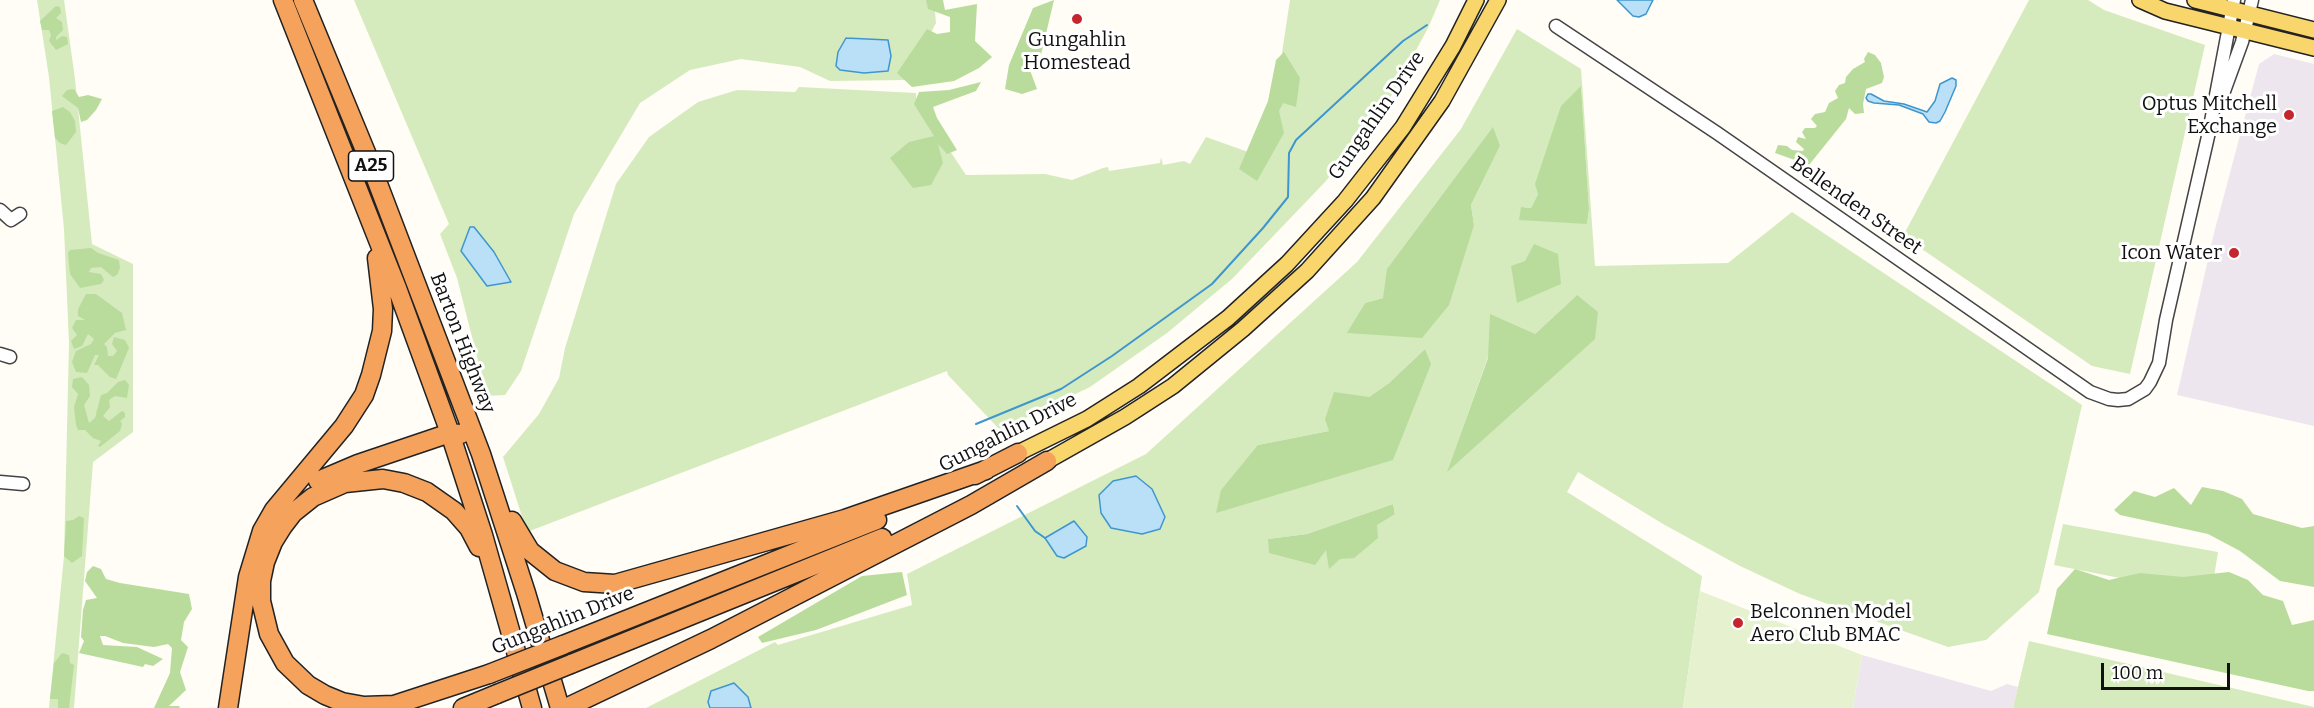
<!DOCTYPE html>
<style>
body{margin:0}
#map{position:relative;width:2314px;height:708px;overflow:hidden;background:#fffdf5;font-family:Bitter,serif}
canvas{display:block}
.scale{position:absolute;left:2101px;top:663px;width:129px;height:27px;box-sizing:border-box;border:3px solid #111;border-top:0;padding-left:8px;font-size:18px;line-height:21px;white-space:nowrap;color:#111;-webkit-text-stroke:4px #fff;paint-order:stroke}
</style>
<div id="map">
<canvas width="2314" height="708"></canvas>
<div class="scale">100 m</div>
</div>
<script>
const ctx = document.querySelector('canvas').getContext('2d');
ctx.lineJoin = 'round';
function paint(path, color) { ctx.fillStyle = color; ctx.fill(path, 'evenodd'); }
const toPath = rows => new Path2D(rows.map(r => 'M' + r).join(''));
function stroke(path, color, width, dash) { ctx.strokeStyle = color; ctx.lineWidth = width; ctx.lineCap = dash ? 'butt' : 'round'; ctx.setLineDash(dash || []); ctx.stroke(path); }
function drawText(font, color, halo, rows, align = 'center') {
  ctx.font = font + ' Bitter,serif'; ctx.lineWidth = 6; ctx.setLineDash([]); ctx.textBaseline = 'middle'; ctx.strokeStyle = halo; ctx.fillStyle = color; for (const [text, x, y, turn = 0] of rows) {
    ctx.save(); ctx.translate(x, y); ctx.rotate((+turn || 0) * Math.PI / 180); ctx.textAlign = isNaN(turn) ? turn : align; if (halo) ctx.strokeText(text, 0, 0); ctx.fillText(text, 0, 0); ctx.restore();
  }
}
const industrial = toPath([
 [2274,54,2314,64,2314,426,2177,395,2214,233,2259,64],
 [1862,655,1991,691,2007,684,2018,687,2013,708,1853,708]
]);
const green = toPath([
 [37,0,64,0,75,79,92,244,133,264,133,432,93,462,74,708,49,708,64,556,69,343,64,229,49,77],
 [354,0,934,0,936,23,906,80,830,81,800,67,741,59,690,70,640,103,574,214,521,371,505,395,487,396,457,278,440,234,449,224],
 [1290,0,1440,0,1428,28,1389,100,1326,181,1232,279,1167,333,1090,387,1000,430,948,375,947,371,527,532,503,457,539,414,559,378,565,348,616,184,649,137,698,102,737,90,795,92,799,87,916,93,916,100,966,175,1045,174,1072,180,1103,168,1108,167,1109,171,1160,163,1161,157,1163,165,1184,161,1190,164,1206,137,1254,154,1273,112],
 [2029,0,2088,0,2104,10,2205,45,2130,374,2092,366,1903,236],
 [1517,29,1581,69,1595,266,1728,263,1792,212,2082,405,2039,592,1986,640,1948,647,1800,594,1740,566,1663,524,1578,472,1567,492,1702,576,1683,708,646,708,775,642,778,645,912,605,907,574,1146,454,1357,262,1461,129],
 [1581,87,1589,209,1587,224,1521,207,1531,208,1538,194],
 [1500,146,1471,205,1474,225,1348,333,1365,303,1383,298],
 [1577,295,1448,470,1488,357,1535,334],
 [1425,349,1393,460,1258,445,1329,431,1369,397,1389,383],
 [1393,504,1395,514,1326,549,1268,539,1307,534],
 [2063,524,2218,552,2211,596,2054,565],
 [2029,641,2314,707,2314,708,2013,708]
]);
const forest = toPath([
 [926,0,943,0,945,10,977,4,975,41,992,57,979,68,954,81,912,87,897,73,927,29,937,34,950,32,950,17,928,9],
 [1054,0,1040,59,1028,65,1037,89,1022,94,1005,89,1009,65,1033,8],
 [56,6,60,7,61,13,56,18,62,22,63,30,56,37,56,40,62,36,67,37,68,44,56,50,49,41,51,35,49,30,42,30,40,21],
 [1284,52,1300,78,1296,107,1283,103,1279,111,1284,133,1257,181,1239,169,1268,101,1276,60],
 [1868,52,1875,55,1881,63,1884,77,1882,83,1866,89,1863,104,1864,113,1855,114,1849,108,1846,119,1809,165,1775,153,1778,145,1787,146,1792,150,1803,151,1804,149,1796,142,1798,137,1806,139,1802,132,1805,128,1815,128,1817,126,1811,119,1815,114,1825,112,1829,103,1838,98,1835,91,1839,85,1845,83,1846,77,1853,69,1865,62,1864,59],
 [981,82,976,91,933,107,937,118,957,150,947,154,938,144,943,163,931,185,913,188,890,158,909,142,934,136,914,104,919,92,949,90],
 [1581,86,1589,209,1587,224,1519,220,1521,207,1531,208,1538,194,1535,184,1561,106],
 [74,89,79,97,88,95,102,99,96,110,87,120,81,122,78,108,62,96,67,90],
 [63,107,70,112,75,121,76,132,66,145,60,143,55,138,52,111],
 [1493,127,1500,146,1471,205,1474,225,1449,305,1422,338,1347,333,1365,303,1383,298,1387,269],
 [1534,244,1558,254,1561,284,1517,303,1511,266,1525,261],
 [91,248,98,253,119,260,120,268,117,275,113,277,101,267,91,268,89,272,101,274,104,280,101,284,80,288,70,274,68,253,70,250],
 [86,294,96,294,122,313,126,330,115,333,104,344,107,347,108,356,113,356,117,351,112,344,114,337,125,340,129,348,116,379,110,377,98,365,94,365,99,355,95,355,87,373,76,372,72,362,76,351,91,344,94,339,88,334,82,346,74,349,71,341,77,335,72,328,76,320,85,320,78,316,78,309],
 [1577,295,1598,312,1595,339,1447,472,1488,358,1490,314,1535,334],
 [1425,349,1431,364,1393,460,1216,513,1221,490,1258,445,1329,431,1325,419,1334,392,1369,397,1389,383],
 [82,377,89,385,90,396,84,405,89,423,95,418,101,395,107,393,118,382,125,380,129,385,127,398,115,396,109,400,110,407,103,416,109,421,122,411,125,413,125,417,120,421,122,424,120,431,100,447,98,446,101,441,93,438,85,430,78,430,76,425,74,407,78,394,72,387,73,379],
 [2202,487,2223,491,2242,499,2253,514,2302,528,2314,526,2314,587,2280,581,2240,551,2208,534,2120,515,2114,510,2134,491,2155,497,2174,488,2191,505],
 [1393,504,1395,514,1377,525,1378,538,1354,558,1340,559,1329,569,1326,550,1315,565,1269,553,1268,539,1307,534],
 [79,516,84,518,82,556,72,563,64,556,66,521,73,520],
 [93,566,101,569,106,579,120,583,189,594,192,609,184,622,181,640,188,647,180,672,186,690,169,706,179,706,180,708,154,708,170,673,172,648,168,644,154,647,123,643,105,636,100,636,103,645,137,647,163,659,153,666,145,664,143,667,79,653,84,641,81,637,83,610,86,600,97,598,85,581,87,572],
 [2075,569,2109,580,2140,573,2183,577,2229,572,2248,580,2263,595,2283,601,2292,625,2314,620,2314,691,2308,691,2047,634,2057,589],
 [902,572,907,595,816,630,762,643,758,637,862,576],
 [62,653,69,655,70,663,74,665,69,708,58,708,58,699,50,699,54,663]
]);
const pitch = toPath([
 [1700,591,1862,655,1853,708,1683,708]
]);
const water = toPath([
 [1617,0,1653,0,1646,14,1639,17,1633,16,1617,0],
 [846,38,888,40,891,56,888,71,864,73,840,70,836,66,838,52,846,38],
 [1952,78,1956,80,1956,86,1945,112,1940,121,1936,123,1929,122,1923,114,1899,105,1874,103,1868,101,1866,98,1868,94,1871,94,1884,101,1904,104,1927,112,1935,101,1940,84,1952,78],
 [470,227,474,227,494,252,511,282,487,286,461,251,470,227],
 [1136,476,1152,489,1165,517,1160,529,1142,534,1111,528,1101,513,1099,495,1113,481,1136,476],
 [1074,521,1087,537,1086,546,1064,558,1057,556,1045,538,1074,521],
 [734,683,748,697,751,708,710,708,708,702,711,691,734,683]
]);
const stream = toPath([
 [976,424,1061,389,1112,356,1212,284,1263,228,1288,197,1289,153,1296,140,1403,41,1427,25],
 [1017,506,1035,531,1045,538]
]);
const minor = toPath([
 [1556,26,1717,133,2090,392,2109,399,2118,400,2128,399,2145,389,2150,382,2159,363,2166,320,2209,132,2234,0],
 [2219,105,2242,42,2252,0],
 [0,210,11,220,20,214],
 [0,354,10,357],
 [0,482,23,484]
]);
const major = toPath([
 [2140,0,2165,11,2314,48],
 [2195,0,2314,30],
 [1018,453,1087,419,1139,386,1228,318,1287,264,1345,201,1403,127,1453,46,1476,0],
 [1047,461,1125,417,1173,386,1243,329,1307,271,1373,198,1442,101,1498,0]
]);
const highway = toPath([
 [283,0,397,288,450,433,483,535,532,708],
 [303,0,367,155,481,454,526,593,560,708],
 [975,475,1018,453],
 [318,481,358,464,441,436,450,433,461,434],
 [512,521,530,551,555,571,584,582,615,584,845,519,986,470],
 [479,547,469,528,454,511,427,492,404,483,383,479,345,483,313,497,293,513,283,526,273,542,265,562,261,581,261,601,269,634,285,663,308,685,325,695,342,702,364,706,394,705,489,674],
 [563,645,877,520],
 [571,664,882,538],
 [228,708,248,577,262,531,274,510,344,426,364,395,371,375,382,331,383,309,377,258],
 [463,708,497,694],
 [566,708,711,639,971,505,1047,461]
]);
const highwayBridge = toPath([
 [489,674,563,645],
 [497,694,571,664]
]);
const markers = [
 [1077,19,6,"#c4262e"],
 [2289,115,6,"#c4262e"],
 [2234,253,6,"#c4262e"],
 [1738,623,6,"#c4262e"]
];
const shields = [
 [371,166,45]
];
const shieldNames = [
 ["A25",371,166]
];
const poiNames = [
 ["Gungahlin",1077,40,"center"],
 ["Homestead",1077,63,"center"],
 ["Optus Mitchell",2277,104],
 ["Exchange",2277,127],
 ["Icon Water",2222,253],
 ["Belconnen Model",1750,612,"left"],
 ["Aero Club BMAC",1750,635,"left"]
];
const streetNames = [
 ["Gungahlin Drive",1377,116,-55],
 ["Bellenden Street",1856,206,35],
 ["Barton Highway",462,343,69],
 ["Gungahlin Drive",1008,433,-27],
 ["Gungahlin Drive",563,621,-22]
];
paint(industrial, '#eee6ef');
paint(green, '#d5ebbd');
paint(forest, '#b9dc9c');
paint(pitch, '#e6f2cf');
paint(water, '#b9e0f7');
stroke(water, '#3f96cf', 1.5);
stroke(stream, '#3f96cf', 2);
stroke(minor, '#444', 15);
stroke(major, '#222', 18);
stroke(highway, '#222', 21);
stroke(minor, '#fff', 12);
stroke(major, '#f9d66b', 15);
stroke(highway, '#f5a25d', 18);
stroke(highwayBridge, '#222', 21, []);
stroke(highwayBridge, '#f5a25d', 18);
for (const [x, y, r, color] of markers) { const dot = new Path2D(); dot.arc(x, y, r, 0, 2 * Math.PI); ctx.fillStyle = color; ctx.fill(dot); stroke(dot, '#fff', 2); }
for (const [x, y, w] of shields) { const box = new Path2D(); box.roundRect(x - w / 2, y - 15, w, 30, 4.5); ctx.fillStyle = '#fff'; ctx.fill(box); stroke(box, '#111', 1.5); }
drawText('bold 18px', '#111', null, shieldNames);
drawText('20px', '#111', '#fff', poiNames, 'right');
drawText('20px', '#111', '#fff', streetNames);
</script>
